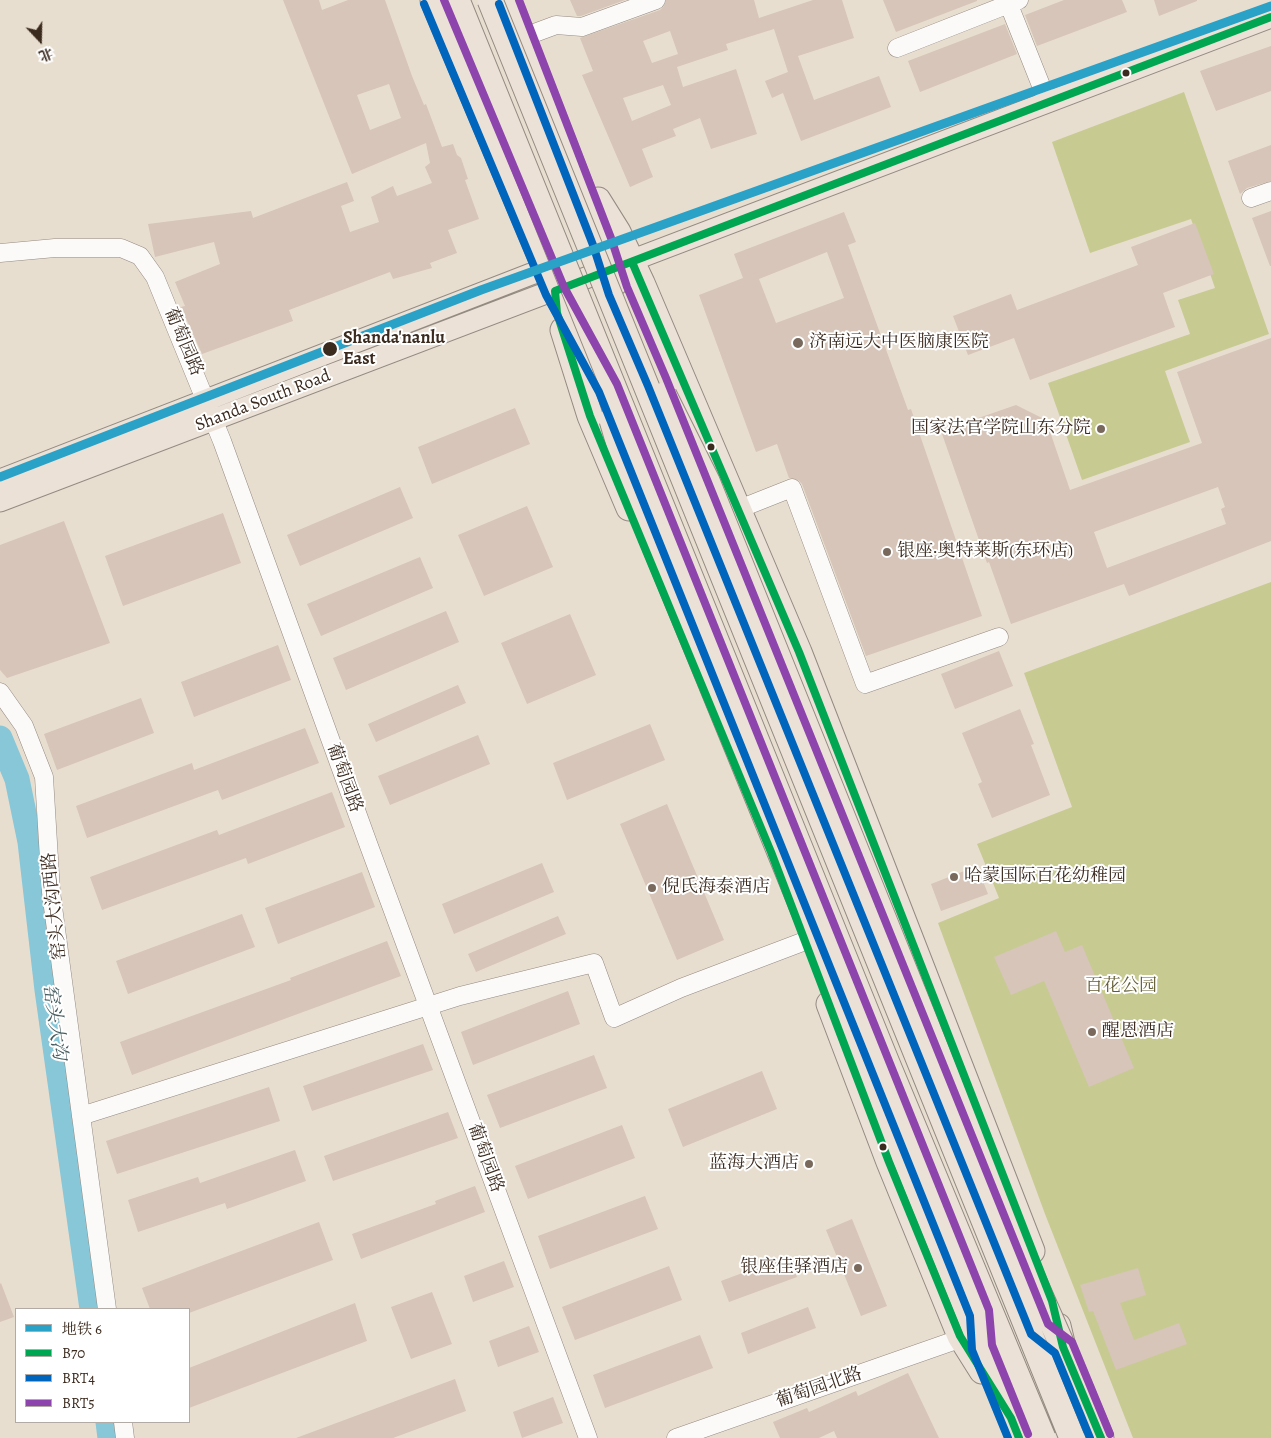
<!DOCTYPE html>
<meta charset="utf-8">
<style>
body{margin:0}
#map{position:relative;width:1271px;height:1438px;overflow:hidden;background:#e8ded0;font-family:Alegreya,"Noto Serif SC",serif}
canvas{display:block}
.legend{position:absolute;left:15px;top:1308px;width:175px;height:115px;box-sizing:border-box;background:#fff;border:1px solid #b1aaa5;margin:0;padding:6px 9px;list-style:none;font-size:15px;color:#3b2a1e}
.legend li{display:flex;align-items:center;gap:10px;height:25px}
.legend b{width:25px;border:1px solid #b1aaa5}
.north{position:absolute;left:15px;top:15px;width:50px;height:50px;-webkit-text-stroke:4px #fff;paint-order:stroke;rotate:159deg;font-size:14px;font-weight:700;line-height:20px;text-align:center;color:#3b2a1e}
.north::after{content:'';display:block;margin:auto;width:18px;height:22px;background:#3b2a1e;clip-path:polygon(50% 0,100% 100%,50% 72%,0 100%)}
</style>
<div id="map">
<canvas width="1271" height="1438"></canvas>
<ul class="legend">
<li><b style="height:6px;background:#2aa1c6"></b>地铁 6</li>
<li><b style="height:6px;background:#00a651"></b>B70</li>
<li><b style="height:6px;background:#0065bd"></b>BRT4</li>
<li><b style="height:6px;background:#8e44ad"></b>BRT5</li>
</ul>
<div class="north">北</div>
</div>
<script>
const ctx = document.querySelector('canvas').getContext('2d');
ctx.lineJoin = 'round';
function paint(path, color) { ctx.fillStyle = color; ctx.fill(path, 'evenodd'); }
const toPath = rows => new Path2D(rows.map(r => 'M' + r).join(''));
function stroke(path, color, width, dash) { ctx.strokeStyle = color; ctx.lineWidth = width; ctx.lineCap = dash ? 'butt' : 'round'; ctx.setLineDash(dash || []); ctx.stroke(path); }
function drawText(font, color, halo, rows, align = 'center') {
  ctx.font = font + ' Alegreya,"Noto Serif SC",serif'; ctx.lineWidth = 4; ctx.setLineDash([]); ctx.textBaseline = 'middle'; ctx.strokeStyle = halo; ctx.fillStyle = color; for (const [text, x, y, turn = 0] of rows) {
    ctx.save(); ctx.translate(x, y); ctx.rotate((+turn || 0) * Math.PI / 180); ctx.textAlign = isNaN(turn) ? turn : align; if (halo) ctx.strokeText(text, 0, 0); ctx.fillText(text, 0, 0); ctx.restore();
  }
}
const green = toPath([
 [1184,92,1269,334,1165,371,1190,442,1082,480,1048,383,1190,334,1178,300,1215,288,1191,219,1090,253,1052,142],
 [1271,582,1271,1438,1133,1438,1045,1214,938,923,999,898,977,844,1072,807,1024,673]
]);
const river = toPath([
 [0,738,17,779,30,842,47,990,92,1309],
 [108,1422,110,1438]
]);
const building = toPath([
 [283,0,319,0,322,10,348,0,385,0,412,76,424,105,426,104,442,147,453,144,457,155,461,158,468,179,465,180,479,219,448,230,457,253,430,263,432,268,393,279,390,272,289,310,293,321,202,354,181,307,185,306,175,282,220,264,214,242,155,257,148,224,251,211,253,218,347,182,354,201,341,206,350,232,379,222,371,197,393,186,397,196,432,183,425,167,430,163,426,143,352,174],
 [389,84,401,118,370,130,357,95],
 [570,0,625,0,581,16,577,16],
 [666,0,754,0,759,18,813,0,842,0,854,38,798,56,814,100,879,76,891,107,801,141,783,93,772,98,765,81,788,72,774,29,726,44,728,50,677,67,683,87,736,69,757,134,711,149,700,118,673,129,676,136,642,149,653,177,630,187,582,75,593,71,580,38,660,10,664,6],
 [670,31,678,54,652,63,643,41],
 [663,85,671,105,632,121,623,98],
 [883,0,977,0,977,1,896,32],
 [1064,0,1122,0,1127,12,1037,46,1025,15],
 [1154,0,1197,0,1197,1,1159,16],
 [1005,24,1017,54,920,92,908,61],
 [1271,46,1271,91,1216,111,1200,71],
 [1271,145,1271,181,1247,188,1240,194,1228,161],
 [1271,211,1271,266,1270,266,1252,218],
 [844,212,856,242,848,245,908,410,911,409,982,616,866,656,802,484,798,480,789,478,777,444,756,452,699,295,743,278,734,254],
 [827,252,844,298,776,323,759,279],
 [1195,223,1214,274,1163,293,1175,327,1030,380,1014,338,968,355,953,316,1011,294,1017,310,1138,265,1131,247],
 [1271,338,1271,541,1129,596,1124,584,1011,624,989,562,987,563,941,431,1016,405,1046,420,1070,490,1202,443,1177,372],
 [1218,487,1225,507,1221,509,1226,524,1107,568,1094,532],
 [515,408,530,444,432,484,418,447],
 [400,487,413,518,300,566,287,535],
 [527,506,553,567,484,596,458,535],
 [223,513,241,563,123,606,105,556],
 [64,521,110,643,7,678,0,670,0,545],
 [420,557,433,588,321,636,307,604],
 [446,611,459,642,346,690,333,658],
 [570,614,596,675,527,704,501,643],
 [278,645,291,680,194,717,181,682],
 [999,651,1013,686,955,709,941,674],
 [458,685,466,703,376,742,368,724],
 [141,698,154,733,57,770,44,734],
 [1020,709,1034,744,1031,745,1050,795,992,818,978,784,982,782,962,733],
 [650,724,665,760,567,800,553,763],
 [305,728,319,763,222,800,218,790,87,838,76,806,192,763,194,770],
 [478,735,490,764,390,805,378,776],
 [332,792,345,827,248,864,246,858,102,910,90,877,217,830,219,835],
 [667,804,724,940,677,960,620,824],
 [542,863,554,892,454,934,442,904],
 [977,866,988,894,941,911,931,884],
 [362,872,375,907,278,944,265,908],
 [242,914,255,947,128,994,116,961],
 [558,916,566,934,476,972,468,954],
 [1056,931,1065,952,1082,945,1134,1068,1089,1087,1044,981,1011,995,994,957],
 [387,941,401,976,132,1075,120,1042,291,980,290,978],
 [568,991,580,1024,473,1065,461,1032],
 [423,1044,433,1070,312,1111,303,1086],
 [594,1055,607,1088,500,1128,487,1095],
 [762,1071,777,1109,683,1147,668,1109],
 [269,1087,280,1121,117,1174,106,1141],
 [448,1112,458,1138,333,1181,324,1156],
 [622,1125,635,1158,528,1199,515,1166],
 [295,1150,306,1181,227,1209,225,1203,138,1232,128,1200,198,1177,200,1183],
 [475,1186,485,1212,361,1259,352,1234,436,1204,435,1201],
 [645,1196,658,1229,550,1269,538,1236],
 [852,1219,887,1306,861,1316,826,1230],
 [319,1222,333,1260,189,1313,189,1309,150,1309,142,1288],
 [788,1256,797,1277,729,1302,721,1281],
 [504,1261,514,1287,473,1302,464,1276],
 [669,1266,682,1300,575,1340,562,1307],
 [1138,1268,1146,1295,1120,1303,1134,1340,1179,1323,1187,1344,1116,1370,1093,1311,1089,1312,1080,1285],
 [1,1283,14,1317,0,1322,0,1284],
 [432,1292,452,1344,411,1359,391,1307],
 [355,1303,367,1341,189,1408,189,1368],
 [808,1307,816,1328,748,1354,741,1333],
 [529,1326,539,1352,498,1367,489,1341],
 [700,1335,713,1368,605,1408,593,1375],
 [908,1373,939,1438,837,1438,834,1431,819,1438,780,1438,773,1422,807,1408,809,1412,856,1391,858,1396],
 [455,1379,466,1411,393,1438,296,1438],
 [553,1397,563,1423,522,1438,513,1412]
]);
const minor = toPath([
 [1007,0,1048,103],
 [521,38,556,25,582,27,656,0],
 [897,48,1019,0],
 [1251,198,1271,191],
 [0,253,55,248,121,248,140,256,155,277,222,441,369,846,588,1438],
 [739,509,792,488,865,684,999,637],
 [0,692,24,726,44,777,51,892,107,1309],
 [81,1116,460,996,594,963,614,1018,681,988,805,941],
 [123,1422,125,1438],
 [676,1438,962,1338]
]);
const major = toPath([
 [0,480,531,274,545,270,561,270],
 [0,501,1271,17]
]);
const highway = toPath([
 [433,0,555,291,599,372],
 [508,0,602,242,615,283],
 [598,200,618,232,642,283,799,652,1032,1251],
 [563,330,590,416,629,508],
 [829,1004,889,1162,960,1336,982,1371],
 [981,1325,982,1347,1019,1438],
 [1058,1326,1063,1347,1101,1438]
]);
const highwayBridge = toPath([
 [457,0,887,1063,1043,1438],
 [490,0,1072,1438],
 [664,395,707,481,989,1180,1063,1347],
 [612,420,631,485,647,527,982,1347]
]);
const bus1 = toPath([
 [632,262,799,652,1052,1301,1063,1347,1101,1438],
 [1019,1438,1011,1418,960,1336,889,1162,771,852,590,416,557,313,555,291,1271,17]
]);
const bus2 = toPath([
 [424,4,546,295,599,392,970,1316,972,1350,1008,1438],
 [499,4,593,245,609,295,648,386,1031,1334,1055,1353,1090,1438]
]);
const bus3 = toPath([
 [444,0,564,287,617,384,989,1310,992,1345,1028,1434],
 [519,0,611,238,627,287,666,378,1048,1324,1072,1342,1110,1434]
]);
const metro1 = toPath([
 [0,477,481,290,1271,6]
]);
const markers = [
 [1126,73,4.5,"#3b2a1e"],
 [798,343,6,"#78695c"],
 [330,349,8,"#3b2a1e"],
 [1101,429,5,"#78695c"],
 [711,447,4.5,"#3b2a1e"],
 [887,552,5,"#78695c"],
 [954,877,5,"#78695c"],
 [652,888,5,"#78695c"],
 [1092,1032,5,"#78695c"],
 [883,1147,4.5,"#3b2a1e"],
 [809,1164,5,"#78695c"],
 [858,1268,5,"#78695c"]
];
const stopNames = [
 ["Shanda'nanlu",343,339],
 ["East",343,360]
];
const streetNames = [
 ["葡萄园路",183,342,67],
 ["Shanda South Road",263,401,-21],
 ["葡萄园路",344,778,70],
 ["窑头大沟西路",55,906,-96],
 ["葡萄园路",485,1158,70],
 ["葡萄园北路",819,1388,-19]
];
const poiNames = [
 ["济南远大中医脑康医院",809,343],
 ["国家法官学院山东分院",1091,429,"right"],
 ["银座·奥特莱斯(东环店)",897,552],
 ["哈蒙国际百花幼稚园",964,877],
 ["倪氏海泰酒店",662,888],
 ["醒恩酒店",1102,1032],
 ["蓝海大酒店",799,1164,"right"],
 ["银座佳驿酒店",848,1268,"right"]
];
const parkNames = [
 ["百花公园",1121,987]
];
const waterNames = [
 ["窑头大沟",54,1022,82]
];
paint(green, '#c7cb92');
stroke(river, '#87c7d8', 25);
paint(building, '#d6c5b8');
stroke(minor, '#938a81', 19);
stroke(major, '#938a81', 23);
stroke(highway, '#938a81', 27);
stroke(minor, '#fcfaf8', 18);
stroke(major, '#ebe1d6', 21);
stroke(highway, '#ebe1d6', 25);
stroke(highwayBridge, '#938a81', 27, []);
stroke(highwayBridge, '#ebe1d6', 25);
stroke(bus1, '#00a651', 8);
stroke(bus2, '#0065bd', 8);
stroke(bus3, '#8e44ad', 8);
stroke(metro1, '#2aa1c6', 9);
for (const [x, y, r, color] of markers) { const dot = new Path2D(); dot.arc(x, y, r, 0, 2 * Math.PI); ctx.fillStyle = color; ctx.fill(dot); stroke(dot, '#fff', 2); }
drawText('bold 18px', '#3b2a1e', '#fff', stopNames, 'left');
drawText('18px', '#3b2a1e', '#fff', streetNames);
drawText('18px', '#3b2a1e', '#fff', poiNames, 'left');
drawText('18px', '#635d35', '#fff', parkNames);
drawText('italic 19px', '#475d60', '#fff', waterNames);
</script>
